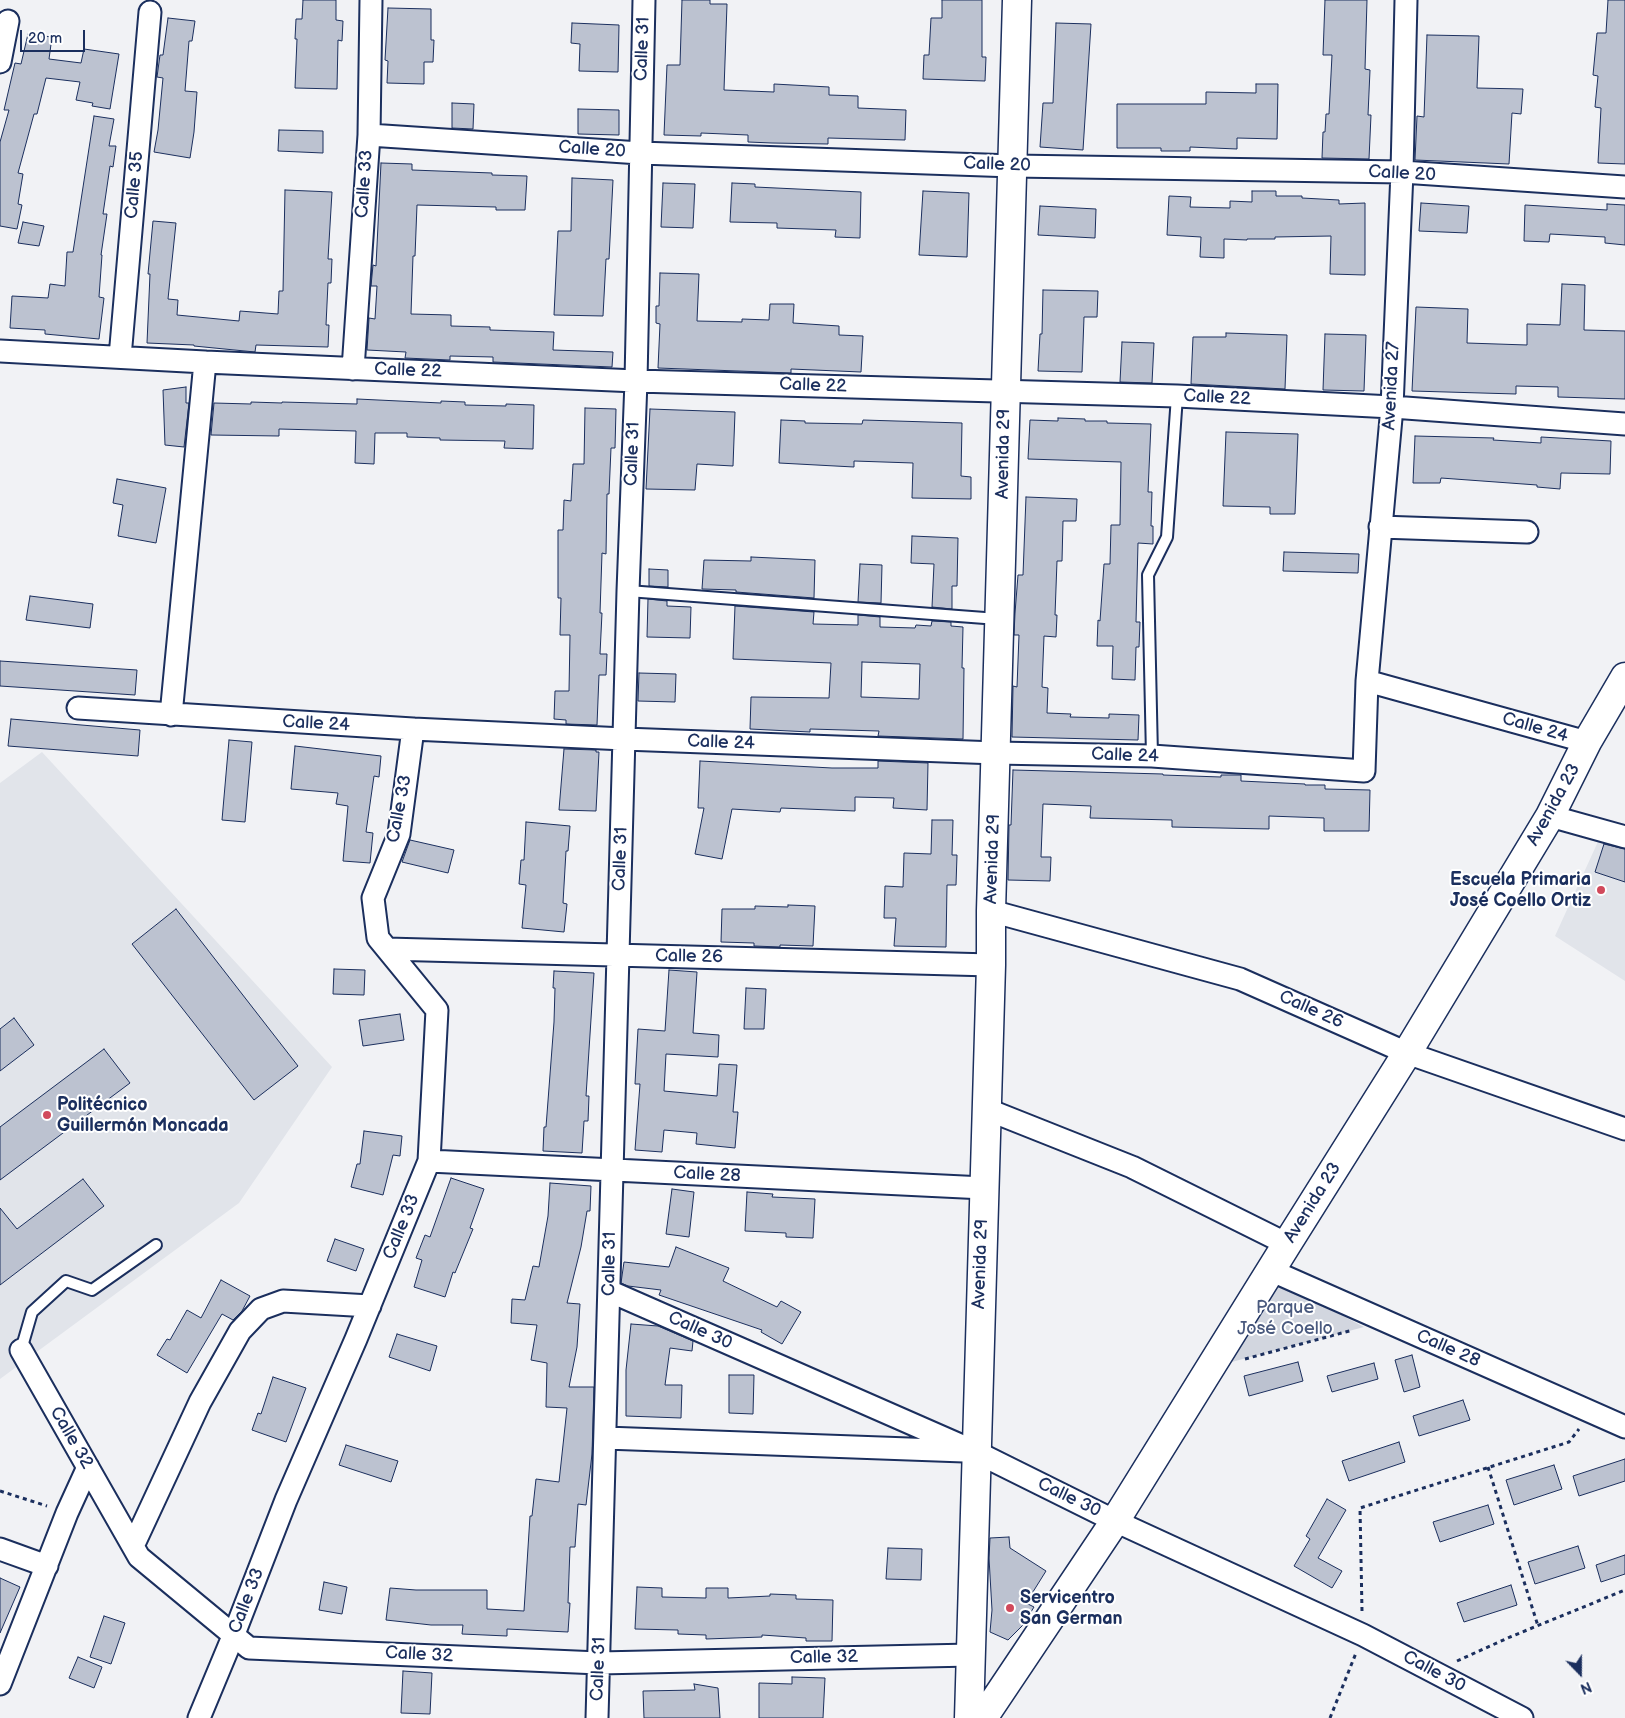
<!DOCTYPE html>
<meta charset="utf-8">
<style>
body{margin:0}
#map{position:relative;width:1625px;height:1718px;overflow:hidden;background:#f1f2f5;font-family:"Balsamiq Sans",sans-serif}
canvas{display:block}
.north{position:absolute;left:1555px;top:1648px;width:50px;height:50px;-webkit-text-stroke:4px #fff;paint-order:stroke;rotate:158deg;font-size:14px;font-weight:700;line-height:20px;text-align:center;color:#1b2f5e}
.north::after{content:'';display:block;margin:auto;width:18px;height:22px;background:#1b2f5e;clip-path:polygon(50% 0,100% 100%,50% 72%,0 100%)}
.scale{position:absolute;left:20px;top:30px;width:65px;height:22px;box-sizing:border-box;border:2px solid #1b2f5e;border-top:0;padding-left:6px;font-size:15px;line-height:18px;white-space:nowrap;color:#1b2f5e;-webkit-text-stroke:4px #fff;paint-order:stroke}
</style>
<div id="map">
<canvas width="1625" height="1718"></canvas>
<div class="north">N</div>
<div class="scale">20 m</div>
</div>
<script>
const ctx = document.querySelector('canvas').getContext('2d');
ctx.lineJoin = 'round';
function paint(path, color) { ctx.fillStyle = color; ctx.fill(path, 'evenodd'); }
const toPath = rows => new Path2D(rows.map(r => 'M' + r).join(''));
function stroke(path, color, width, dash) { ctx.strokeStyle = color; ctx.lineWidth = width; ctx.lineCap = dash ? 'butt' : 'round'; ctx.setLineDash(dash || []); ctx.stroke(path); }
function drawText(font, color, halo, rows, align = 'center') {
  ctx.font = font + ' "Balsamiq Sans",sans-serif'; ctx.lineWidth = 4; ctx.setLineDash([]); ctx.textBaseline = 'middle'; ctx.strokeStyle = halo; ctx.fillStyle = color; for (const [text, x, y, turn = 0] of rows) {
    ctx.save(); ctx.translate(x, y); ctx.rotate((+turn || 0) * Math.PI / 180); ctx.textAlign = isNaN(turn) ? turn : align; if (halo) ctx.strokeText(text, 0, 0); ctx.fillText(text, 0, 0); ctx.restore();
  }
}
const built = toPath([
 [42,752,332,1067,239,1203,0,1379,0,783],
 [1601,835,1625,843,1625,981,1555,936]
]);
const green = toPath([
 [1273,1279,1364,1327,1224,1364]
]);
const building = toPath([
 [303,0,336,0,336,20,343,21,342,41,338,40,337,89,295,88,297,39,295,39,296,19,302,19,303,0],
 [682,0,710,0,710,4,727,4,724,90,774,92,774,84,829,87,829,95,858,96,858,108,906,110,905,140,828,138,828,144,772,143,748,142,748,135,701,133,701,136,664,135,667,65,680,65,682,0],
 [942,0,982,0,982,57,986,57,985,81,923,79,924,55,929,55,931,18,942,18,942,0],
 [1325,0,1367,0,1365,69,1370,70,1368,115,1371,115,1369,159,1322,158,1323,132,1325,132,1326,114,1329,114,1332,55,1323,55,1325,0],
 [1608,0,1625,0,1625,164,1598,163,1601,108,1595,107,1598,76,1593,75,1597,33,1606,33,1608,0],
 [388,8,431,9,431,40,434,40,433,62,424,62,424,84,387,83,388,61,385,60,388,8],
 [168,18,195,21,192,41,189,41,185,91,197,92,194,132,190,158,154,152,158,130,163,78,157,77,160,55,163,55,168,18],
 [572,23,619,25,618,72,579,71,580,44,571,43,572,23],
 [1056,23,1091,24,1083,150,1040,147,1043,103,1053,103,1056,23],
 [28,34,52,37,49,59,81,63,84,49,119,54,110,109,92,106,93,103,76,100,80,82,46,78,37,114,34,114,18,173,23,174,18,204,22,205,17,229,0,226,0,142,9,110,4,110,15,63,21,64,28,34],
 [1427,35,1479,36,1477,88,1523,89,1521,114,1512,113,1509,164,1415,160,1417,116,1424,117,1427,35],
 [1256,84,1278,84,1277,139,1237,138,1237,149,1190,147,1190,151,1161,151,1161,148,1117,148,1117,104,1206,104,1206,92,1256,93,1256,84],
 [452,103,474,104,473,129,452,128,452,103],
 [578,109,619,110,619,135,578,134,578,109],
 [94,116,114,119,109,146,116,146,113,167,110,166,103,214,107,214,101,255,102,255,99,297,104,298,99,339,45,334,45,330,10,328,12,296,48,298,50,284,65,286,67,252,73,252,94,116],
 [279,130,323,131,323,153,278,151,279,130],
 [381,163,412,164,412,170,492,173,492,175,527,176,525,210,496,210,496,207,417,205,415,256,413,256,411,314,451,315,451,326,490,327,490,330,554,332,553,350,613,352,612,367,493,362,493,357,450,356,450,360,405,358,406,352,367,350,369,318,375,319,377,286,371,286,373,265,376,266,381,163],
 [572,178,613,180,609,259,606,259,603,316,554,315,558,231,571,231,572,178],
 [663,183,695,184,693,228,661,227,663,183],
 [732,183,755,184,755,187,861,192,860,238,835,237,836,230,777,228,777,223,730,222,732,183],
 [285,190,332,192,328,259,332,259,331,283,328,283,326,325,329,325,328,347,256,345,255,352,194,346,194,345,147,343,150,274,148,274,153,221,176,223,168,299,178,300,177,315,239,321,240,311,278,314,279,291,283,291,285,190],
 [923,191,969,193,967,257,919,255,923,191],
 [1252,191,1276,191,1276,196,1302,196,1302,198,1339,200,1339,204,1365,203,1365,275,1330,274,1331,236,1275,237,1275,239,1247,239,1247,240,1224,239,1224,258,1200,257,1201,237,1167,235,1169,196,1191,197,1190,207,1230,208,1230,201,1252,202,1252,191],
 [1421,203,1469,206,1467,233,1419,231,1421,203],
 [1607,204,1625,205,1625,245,1605,243,1605,237,1550,234,1549,242,1524,241,1525,205,1607,210,1607,204],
 [1040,206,1096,209,1095,238,1038,235,1040,206],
 [23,222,44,226,39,246,18,243,23,222],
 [660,273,699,274,697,321,742,322,742,319,769,320,770,304,794,304,793,323,839,326,839,335,863,336,861,372,791,369,791,373,658,368,660,324,656,323,656,306,659,306,660,273],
 [1562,284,1585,285,1584,330,1625,331,1625,399,1558,397,1558,387,1516,386,1516,394,1412,391,1416,307,1468,309,1467,343,1527,345,1527,324,1560,325,1562,284],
 [1043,290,1098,291,1097,317,1084,317,1082,372,1038,371,1040,334,1042,334,1043,290],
 [1226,333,1287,335,1285,389,1191,384,1193,337,1226,337,1226,333],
 [1325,334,1366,335,1364,391,1323,390,1325,334],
 [1122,342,1154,343,1152,383,1120,382,1122,342],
 [186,387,186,403,189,403,184,447,165,445,163,390,186,387],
 [357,399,441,403,441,401,465,402,465,405,506,406,506,404,534,405,533,449,504,448,505,441,440,440,440,438,407,437,407,433,375,433,374,464,355,463,356,431,279,429,279,436,211,435,214,403,251,404,251,402,282,403,282,402,357,404,357,399],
 [585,408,616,409,615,448,611,448,609,494,607,494,606,554,602,553,600,613,602,613,600,654,607,654,606,675,599,675,597,725,566,724,566,720,554,719,555,691,569,691,570,635,560,635,561,598,558,598,558,530,563,530,564,500,571,501,573,464,584,464,585,408],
 [650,409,735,412,733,466,697,464,695,490,646,489,650,409],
 [1058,418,1085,419,1085,421,1107,421,1107,423,1151,424,1148,492,1152,492,1151,526,1153,526,1153,544,1138,543,1136,622,1140,622,1139,647,1136,647,1135,680,1112,679,1113,646,1097,646,1098,620,1100,621,1104,564,1110,564,1111,525,1120,525,1121,462,1028,459,1030,420,1058,421,1058,418],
 [781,420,805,421,805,423,862,424,863,420,962,423,961,476,971,477,971,499,912,498,913,463,854,461,854,467,779,463,781,420],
 [1226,432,1298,434,1295,514,1270,514,1270,507,1223,506,1226,432],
 [1415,436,1494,438,1493,440,1541,443,1541,437,1611,441,1610,474,1561,473,1560,489,1537,487,1537,485,1441,478,1440,483,1413,483,1415,436],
 [117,479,166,488,156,543,118,536,123,505,113,503,117,479],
 [1026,497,1077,499,1076,521,1063,521,1062,561,1057,561,1055,615,1057,615,1056,637,1044,636,1042,687,1048,688,1047,713,1071,714,1070,717,1109,718,1109,714,1139,715,1138,740,1012,737,1013,686,1017,687,1019,635,1014,635,1015,613,1018,575,1023,575,1026,497],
 [912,536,958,538,957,586,952,586,952,609,932,607,934,564,911,563,912,536],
 [1284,552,1359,554,1358,573,1283,571,1284,552],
 [751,557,815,560,814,598,736,592,736,590,702,589,704,560,751,561,751,557],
 [860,564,882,565,881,603,858,602,860,564],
 [649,569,668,570,668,587,649,586,649,569],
 [30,596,93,604,90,628,26,620,30,596],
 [648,599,667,601,667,606,691,607,690,638,647,637,648,599],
 [735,606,814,612,813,624,858,625,858,615,880,617,880,627,915,628,916,625,931,626,932,621,951,622,951,626,963,627,962,668,964,668,963,739,878,736,879,731,810,729,810,732,750,729,751,697,829,698,831,663,733,659,735,606],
 [862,662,920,664,919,699,861,697,862,662],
 [0,661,137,670,135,695,0,686,0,661],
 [639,673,676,674,675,702,638,701,639,673],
 [11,719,140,730,138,756,8,746,11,719],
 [229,740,252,742,245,822,222,820,229,740],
 [295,746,381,756,379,777,374,776,366,832,373,833,370,863,343,861,348,806,336,804,338,793,291,789,295,746],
 [564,749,596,750,596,752,599,752,596,811,559,810,564,749],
 [700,761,832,768,878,768,878,761,928,763,927,810,893,808,894,798,855,797,855,811,781,808,780,812,732,809,722,859,695,854,704,808,698,808,700,761],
 [1013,770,1163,774,1163,775,1221,777,1221,775,1241,775,1241,781,1305,784,1305,785,1325,785,1325,789,1370,790,1369,831,1324,831,1324,818,1269,816,1269,829,1172,827,1172,820,1090,818,1091,806,1043,804,1041,857,1051,857,1050,881,1008,880,1009,825,1011,825,1013,770],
 [932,820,953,820,952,855,957,855,956,885,947,885,946,947,894,946,896,918,884,918,885,886,903,887,904,853,931,854,932,820],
 [526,822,570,826,568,851,566,851,563,903,567,904,564,932,522,928,526,885,519,884,521,860,524,860,526,822],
 [410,840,454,850,448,873,402,862,410,840],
 [1604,844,1625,849,1625,882,1595,872,1604,844],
 [788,905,815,906,813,946,780,945,780,947,754,946,754,943,721,942,722,909,755,909,755,906,788,907,788,905],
 [176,909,298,1066,254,1100,132,944,176,909],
 [334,969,365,970,364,995,333,994,334,969],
 [669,970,697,972,693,1033,719,1035,718,1057,666,1054,664,1091,717,1096,719,1064,737,1065,733,1112,738,1112,735,1148,696,1144,697,1133,664,1130,662,1152,635,1150,640,1084,635,1084,638,1029,665,1031,669,970],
 [554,971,594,973,586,1096,589,1096,588,1121,584,1121,582,1153,543,1151,544,1127,546,1127,554,1022,555,988,553,988,554,971],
 [746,988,766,989,764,1029,744,1029,746,988],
 [400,1014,404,1040,363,1046,359,1020,400,1014],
 [14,1018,34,1045,0,1071,0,1029,14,1018],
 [104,1049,130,1083,0,1180,0,1127,104,1049],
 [364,1131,402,1136,400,1156,393,1155,383,1195,351,1187,357,1164,360,1164,364,1131],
 [451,1178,484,1189,470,1228,473,1229,455,1273,453,1272,445,1297,414,1287,422,1260,416,1258,425,1235,430,1237,451,1178],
 [83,1179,104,1206,0,1285,0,1208,17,1229,83,1179],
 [550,1183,591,1186,590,1211,587,1211,581,1247,567,1303,580,1304,577,1347,569,1387,594,1387,592,1454,586,1505,578,1504,575,1547,570,1547,568,1603,570,1603,568,1632,507,1629,507,1636,462,1634,463,1625,431,1625,386,1620,390,1588,416,1590,487,1590,487,1609,524,1611,530,1516,532,1516,536,1479,559,1482,567,1408,546,1407,547,1363,531,1360,537,1325,511,1323,512,1299,525,1300,533,1266,539,1267,548,1216,550,1183],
 [672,1189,694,1192,689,1237,666,1234,672,1189],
 [747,1192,773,1194,772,1197,815,1199,813,1238,786,1237,786,1233,745,1231,747,1192],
 [335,1239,364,1249,356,1271,327,1261,335,1239],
 [676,1247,729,1268,723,1281,777,1307,781,1301,801,1312,782,1344,761,1332,762,1330,659,1295,661,1290,628,1286,621,1283,624,1262,669,1267,676,1247],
 [221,1280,250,1296,242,1311,233,1320,222,1314,187,1373,157,1355,167,1339,170,1340,187,1310,201,1318,221,1280],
 [631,1324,658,1326,693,1341,692,1351,670,1348,665,1385,682,1385,681,1418,626,1416,626,1370,631,1324],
 [397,1334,437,1346,430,1371,389,1357,397,1334],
 [1412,1355,1420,1387,1404,1392,1395,1360,1412,1355],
 [1298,1362,1303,1381,1249,1396,1244,1376,1298,1362],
 [1374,1363,1378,1379,1332,1392,1327,1376,1374,1363],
 [729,1375,754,1375,753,1414,729,1413,729,1375],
 [273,1377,306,1388,286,1442,252,1430,258,1413,261,1414,273,1377],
 [1463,1400,1470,1420,1419,1436,1413,1416,1463,1400],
 [1399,1442,1405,1462,1349,1481,1342,1461,1399,1442],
 [346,1445,398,1461,391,1482,339,1465,346,1445],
 [1625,1459,1625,1481,1579,1496,1573,1476,1625,1459],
 [1554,1465,1562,1489,1514,1505,1506,1480,1554,1465],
 [1327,1499,1346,1510,1318,1558,1342,1571,1332,1588,1294,1566,1310,1539,1306,1536,1327,1499],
 [1488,1505,1494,1524,1440,1542,1433,1522,1488,1505],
 [1009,1537,1010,1548,1046,1571,1026,1603,1034,1607,1023,1625,1008,1640,990,1632,992,1610,989,1558,990,1538,1009,1537],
 [1578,1546,1585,1568,1535,1584,1528,1562,1578,1546],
 [888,1548,922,1549,921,1580,886,1579,888,1548],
 [1625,1555,1625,1574,1601,1582,1596,1565,1625,1555],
 [0,1578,20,1587,0,1633,0,1578],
 [324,1582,347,1587,342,1614,319,1610,324,1582],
 [1511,1585,1517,1605,1464,1622,1457,1603,1511,1585],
 [637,1587,662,1588,662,1597,706,1598,706,1588,728,1588,728,1598,770,1596,770,1594,796,1595,796,1599,833,1600,832,1641,806,1641,806,1638,762,1635,762,1637,706,1639,706,1635,678,1634,678,1630,635,1629,637,1587],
 [104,1616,125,1623,111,1664,90,1657,104,1616],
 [78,1657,102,1667,94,1688,69,1678,78,1657],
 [403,1671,432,1673,430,1714,401,1713,403,1671],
 [792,1677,825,1678,823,1718,759,1718,759,1683,792,1684,792,1677],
 [694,1684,718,1688,720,1718,644,1718,643,1691,695,1690,694,1684]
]);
const path = toPath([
 [1245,1359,1353,1330],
 [1488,1467,1538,1626],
 [0,1491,47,1506],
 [1362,1611,1360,1508,1569,1442,1579,1429],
 [1457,1661,1510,1637,1625,1590],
 [1330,1718,1356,1653]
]);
const lane = toPath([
 [628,591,998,619],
 [1152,756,1148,575,1167,537,1177,396],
 [21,1350,32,1312,66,1281,92,1290,156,1245]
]);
const street = toPath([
 [0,62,8,21],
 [369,135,640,153,1013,166,1402,172,1625,187],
 [0,351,205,362,636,381,1177,396,1392,407,1625,424],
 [120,357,150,12],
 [353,369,369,135,371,0],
 [1380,527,1527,532],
 [1367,681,1587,742],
 [78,708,413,729,624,739,996,753,1152,756,1364,771,1367,681,1392,407,1402,172,1406,0],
 [171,715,205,362],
 [1550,816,1625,837],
 [991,911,1240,979,1407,1053,1625,1129],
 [387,949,991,965],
 [986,1109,1132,1167,1287,1244],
 [429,1161,984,1188],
 [1270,1270,1625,1427],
 [609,1291,976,1452,1115,1521,1363,1635,1522,1718],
 [21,1350,139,1557,249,1648,599,1663,971,1655],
 [605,1438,964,1451],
 [133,1546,200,1402,240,1331,261,1309,283,1301,370,1306],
 [0,1549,47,1566],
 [0,1684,67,1513,88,1467],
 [199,1718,234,1634,286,1500,356,1339,429,1161,437,1010,378,938,373,898,399,834,413,729],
 [597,1718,628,591,636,381,644,0]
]);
const secondary = toPath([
 [969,1718,991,965,991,911,1017,0],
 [983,1718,1115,1521,1287,1244,1407,1053,1550,816,1587,742,1625,677]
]);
const markers = [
 [1601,890,5,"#d1495b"],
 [47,1115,5,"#d1495b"],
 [1010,1608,5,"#d1495b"]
];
const streetNames = [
 ["Calle 31",643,49,-88],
 ["Calle 20",592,150,4],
 ["Calle 20",997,165,2],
 ["Calle 20",1402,174,3],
 ["Calle 33",365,184,-86],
 ["Calle 35",135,185,-85],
 ["Calle 22",408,371,2],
 ["Calle 22",813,386,2],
 ["Avenida 27",1392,386,-87],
 ["Calle 22",1217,398,3],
 ["Calle 31",633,454,-88],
 ["Avenida 29",1004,454,-89],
 ["Calle 24",316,724,3],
 ["Calle 24",1535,728,16],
 ["Calle 24",721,743,2],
 ["Calle 24",1125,756,2],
 ["Avenida 23",1554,805,-61],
 ["Calle 33",400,809,-79],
 ["Calle 31",621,859,-88],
 ["Avenida 29",993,859,-88],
 ["Calle 26",689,957,1],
 ["Calle 26",1311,1010,24],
 ["Calle 28",707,1175,3],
 ["Avenida 23",1313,1203,-58],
 ["Calle 33",402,1227,-68],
 ["Calle 31",610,1264,-89],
 ["Avenida 29",981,1264,-88],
 ["Calle 30",700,1331,24],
 ["Calle 28",1448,1349,24],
 ["Calle 32",71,1438,60],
 ["Calle 30",1069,1498,26],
 ["Calle 33",247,1601,-69],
 ["Calle 32",419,1655,3],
 ["Calle 32",824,1658,-1],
 ["Calle 31",599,1669,-88],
 ["Calle 30",1434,1672,28]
];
const poiNames = [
 ["Escuela Primaria",1591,880,"right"],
 ["José Coello Ortiz",1591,901,"right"],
 ["Politécnico",57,1105],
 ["Guillermón Moncada",57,1126],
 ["Servicentro",1020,1598],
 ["San German",1020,1619]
];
const parkNames = [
 ["Parque",1285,1308],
 ["José Coello",1285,1329]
];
paint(built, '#e1e4ea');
paint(green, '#d2d6df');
paint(building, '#bcc2d0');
stroke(building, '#1b2f5e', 1);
stroke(lane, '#1b2f5e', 14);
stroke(street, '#1b2f5e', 25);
stroke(secondary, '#1b2f5e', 31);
stroke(path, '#1b2f5e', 3, [4, 4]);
stroke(lane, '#fff', 10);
stroke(street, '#fff', 21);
stroke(secondary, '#fff', 28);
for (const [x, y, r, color] of markers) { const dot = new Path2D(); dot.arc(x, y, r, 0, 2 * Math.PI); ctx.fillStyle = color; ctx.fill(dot); stroke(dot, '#fff', 2); }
drawText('18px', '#1b2f5e', '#fff', streetNames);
drawText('bold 18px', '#1b2f5e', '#fff', poiNames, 'left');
drawText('18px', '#49597e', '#fff', parkNames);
</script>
